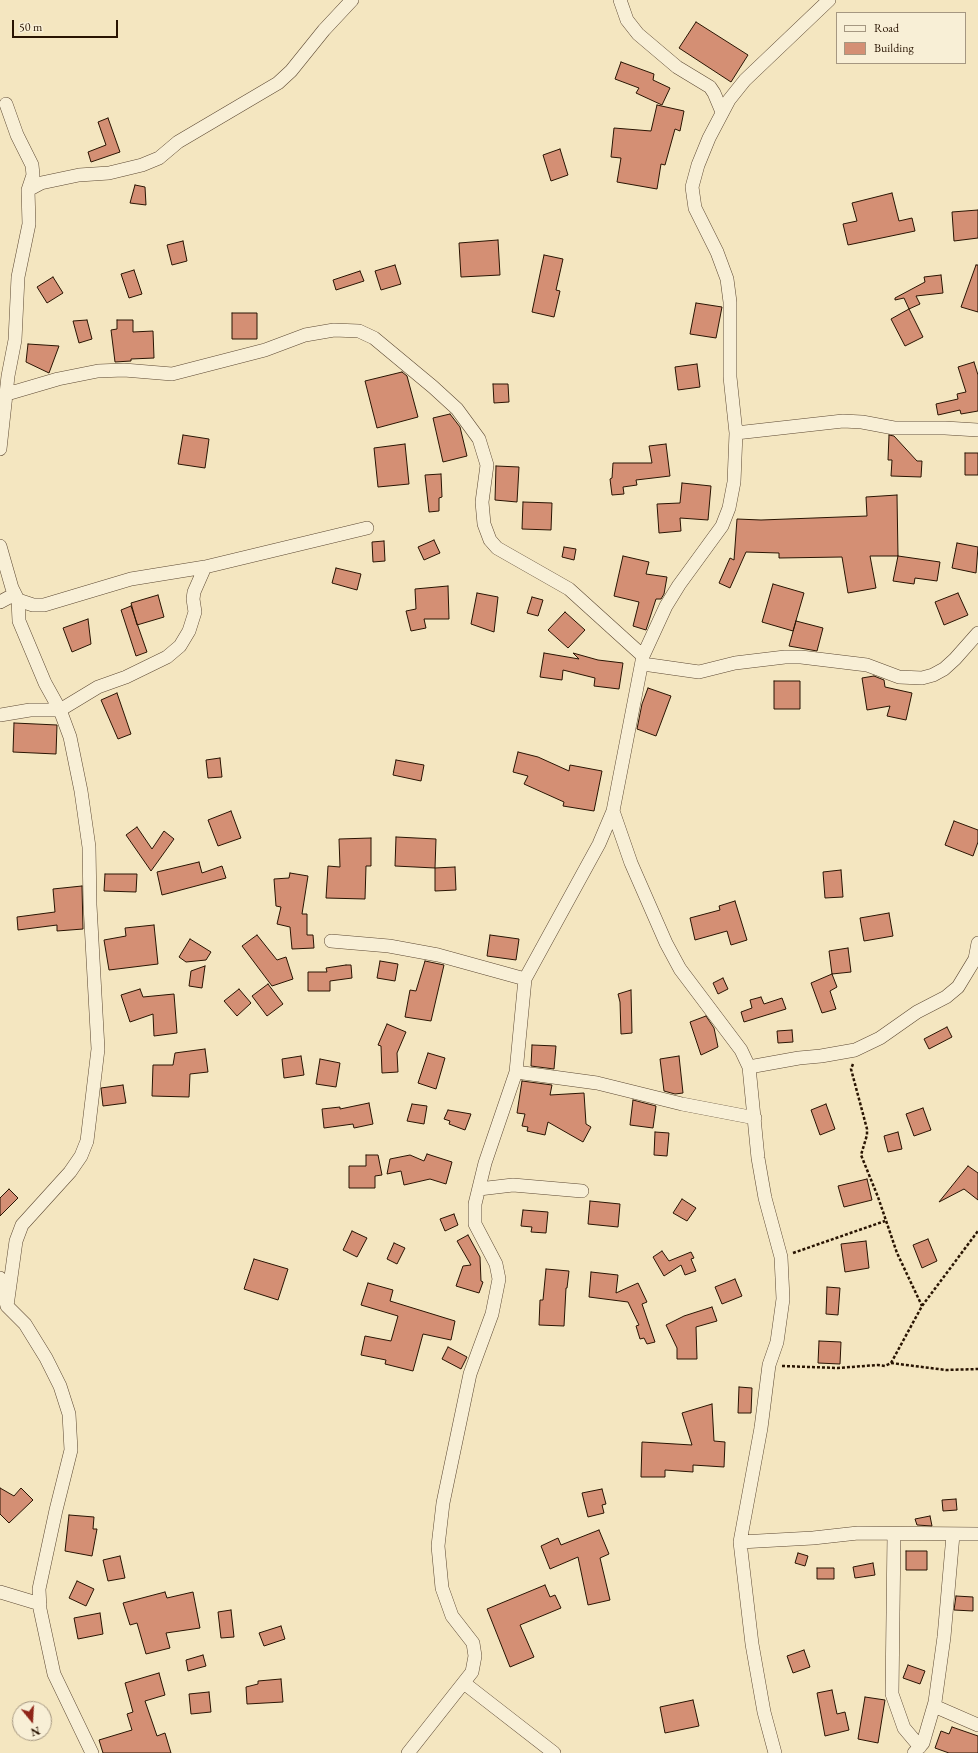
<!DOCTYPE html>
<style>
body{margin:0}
#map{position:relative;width:978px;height:1753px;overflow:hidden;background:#f4e6c0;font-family:"EB Garamond",serif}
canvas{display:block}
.legend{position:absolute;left:836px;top:12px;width:130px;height:52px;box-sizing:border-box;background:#f8efd6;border:1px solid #a59781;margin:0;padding:5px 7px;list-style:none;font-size:12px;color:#291402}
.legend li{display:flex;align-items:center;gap:8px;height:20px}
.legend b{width:20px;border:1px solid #a59781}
.north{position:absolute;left:12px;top:1701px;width:40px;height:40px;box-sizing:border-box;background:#f8efd6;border:1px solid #a59781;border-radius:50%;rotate:162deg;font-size:11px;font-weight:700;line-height:16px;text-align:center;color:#291402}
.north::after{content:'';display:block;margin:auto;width:14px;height:18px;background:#8f2418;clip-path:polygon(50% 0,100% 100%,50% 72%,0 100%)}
.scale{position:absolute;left:12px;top:20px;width:106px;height:18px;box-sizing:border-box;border:2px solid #291402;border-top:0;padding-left:5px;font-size:12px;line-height:14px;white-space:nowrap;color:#291402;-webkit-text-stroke:3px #f8efd6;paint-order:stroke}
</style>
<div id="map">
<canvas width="978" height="1753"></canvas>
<ul class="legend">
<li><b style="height:5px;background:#f8efd6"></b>Road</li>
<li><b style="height:11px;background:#d48f74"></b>Building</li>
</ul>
<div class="north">N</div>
<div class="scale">50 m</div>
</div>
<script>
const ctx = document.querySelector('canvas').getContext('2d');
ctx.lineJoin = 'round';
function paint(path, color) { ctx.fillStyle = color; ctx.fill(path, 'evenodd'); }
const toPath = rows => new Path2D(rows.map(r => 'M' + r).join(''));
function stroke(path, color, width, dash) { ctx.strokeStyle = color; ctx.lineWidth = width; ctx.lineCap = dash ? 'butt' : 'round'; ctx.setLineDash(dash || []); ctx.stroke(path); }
const building = toPath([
 [696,22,748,55,731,82,679,48,696,22],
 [621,62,654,74,653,80,670,88,662,105,636,93,639,88,615,79,621,62],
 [657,105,684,111,680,131,675,129,665,165,661,164,657,189,617,182,621,158,611,157,614,128,651,131,657,105],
 [108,118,120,152,91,162,88,152,106,145,98,122,108,118],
 [560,149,568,175,551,181,543,155,560,149],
 [135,185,145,187,146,205,130,203,135,185],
 [892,193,899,221,912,218,915,231,848,245,843,224,857,221,852,203,892,193],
 [978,210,978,238,954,241,952,212,978,210],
 [498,240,500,275,461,277,459,243,498,240],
 [183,241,187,261,172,265,167,245,183,241],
 [544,255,563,259,556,290,560,291,554,317,532,312,544,255],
 [395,265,401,284,381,290,375,271,395,265],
 [976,265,978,265,978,312,961,307,976,265],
 [134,270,142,294,129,298,121,274,134,270],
 [360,271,364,281,336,290,333,280,360,271],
 [941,275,943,293,916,296,920,304,909,309,904,298,895,300,895,298,925,282,924,277,941,275],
 [53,277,63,293,47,303,37,287,53,277],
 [696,303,722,307,716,338,690,334,696,303],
 [909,309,923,337,905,346,891,319,909,309],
 [232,313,257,313,257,339,232,339,232,313],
 [87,320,92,339,79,343,73,321,87,320],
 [117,320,133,320,133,332,153,331,154,358,131,359,131,361,115,362,111,330,117,329,117,320],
 [28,344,59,346,49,373,26,362,28,344],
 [974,362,978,375,978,411,961,414,960,410,938,415,936,404,958,399,957,394,966,392,958,367,974,362],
 [697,364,700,387,678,390,675,367,697,364],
 [402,372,407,376,418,417,377,428,365,381,402,372],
 [493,384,508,384,509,402,494,403,493,384],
 [450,414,460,427,467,456,443,462,433,418,450,414],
 [183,435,209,439,205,468,178,464,183,435],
 [889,435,894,436,917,461,922,461,921,477,891,476,892,460,888,460,889,435],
 [405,444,409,484,378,487,374,448,405,444],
 [666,444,670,476,636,480,637,485,623,487,624,494,612,495,610,479,612,478,613,463,652,463,649,446,666,444],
 [965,453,978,453,978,475,965,475,965,453],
 [496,466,519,467,517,502,495,500,496,466],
 [441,474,442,497,439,498,439,511,429,512,425,475,441,474],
 [682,483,711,486,708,520,680,518,681,531,659,533,657,504,680,503,682,483],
 [897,495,898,556,870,556,876,588,848,593,842,557,779,558,779,553,746,552,730,588,719,583,730,558,734,560,737,519,761,520,867,516,866,497,897,495],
 [523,502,552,503,551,530,522,529,523,502],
 [434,540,440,553,424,560,418,547,434,540],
 [384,541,385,561,373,562,372,542,384,541],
 [957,543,978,547,976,573,952,568,957,543],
 [564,547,576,549,574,560,562,557,564,547],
 [623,556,649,562,646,574,667,577,664,594,661,599,656,599,646,630,633,626,639,602,614,596,623,556],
 [898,556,940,562,937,581,915,578,914,584,893,581,898,556],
 [336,568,361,574,357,590,332,583,336,568],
 [773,584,804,593,793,631,762,622,773,584],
 [448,586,449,619,424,619,426,628,411,631,406,611,416,609,415,589,448,586],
 [477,593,498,597,494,632,471,624,477,593],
 [958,593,968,615,944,625,935,602,958,593],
 [158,595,164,617,137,625,131,603,158,595],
 [532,597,543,600,538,616,527,613,532,597],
 [131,606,147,652,136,656,121,610,131,606],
 [565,612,585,630,568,648,548,630,565,612],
 [88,619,91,644,72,652,63,628,88,619],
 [796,621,823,628,817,651,789,646,796,621],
 [544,653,579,659,573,653,598,660,623,663,619,689,594,686,595,678,563,670,562,680,540,677,544,653],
 [874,676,884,680,885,687,912,693,906,720,887,716,890,706,867,710,862,678,874,676],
 [774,681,800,681,800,709,774,709,774,681],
 [648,688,671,696,656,736,637,729,642,704,648,688],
 [117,693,131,734,118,739,101,700,117,693],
 [14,723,57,725,56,754,13,752,14,723],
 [518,752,538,757,569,771,570,765,602,771,594,811,563,806,564,802,524,784,528,776,513,772,518,752],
 [220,758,222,777,208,778,206,760,220,758],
 [396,760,424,765,421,781,393,775,396,760],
 [231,811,241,838,218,846,208,820,231,811],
 [954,821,978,830,978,842,973,856,945,845,954,821],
 [137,827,152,849,164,831,174,839,151,871,126,835,137,827],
 [396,837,436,839,435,868,395,866,396,837],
 [371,838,371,866,366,866,365,899,326,898,328,866,340,867,339,839,371,838],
 [199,862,202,873,222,866,226,878,162,895,157,872,199,862],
 [455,867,456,890,435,891,435,868,455,867],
 [841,870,843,897,825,898,823,872,841,870],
 [290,873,308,876,302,914,307,914,307,935,313,935,314,948,292,949,290,927,277,924,281,907,276,906,274,879,289,878,290,873],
 [105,874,137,874,136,892,104,891,105,874],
 [82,886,83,929,57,931,57,925,18,930,17,917,55,912,53,889,82,886],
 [735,901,747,940,731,945,727,931,695,940,690,918,720,910,719,906,735,901],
 [889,913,893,936,864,941,860,918,889,913],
 [154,925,158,964,109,970,104,940,126,936,125,928,154,925],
 [257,935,277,960,286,957,293,979,272,986,242,946,257,935],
 [490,935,519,939,516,960,487,956,490,935],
 [190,939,211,952,206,960,186,962,179,957,190,939],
 [848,948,851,972,832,974,829,951,848,948],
 [380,961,398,964,395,981,377,978,380,961],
 [425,961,444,965,431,1021,405,1017,410,990,416,991,425,961],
 [346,965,351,965,352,978,330,981,330,991,308,991,308,972,327,972,326,968,346,965],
 [205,966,202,988,189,986,191,971,205,966],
 [832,974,837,987,830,991,836,1009,822,1013,811,983,832,974],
 [723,978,728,989,718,994,713,983,723,978],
 [268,984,283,1004,267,1016,252,996,268,984],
 [140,989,143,997,174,994,177,1033,154,1036,153,1014,130,1022,121,995,140,989],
 [239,989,251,1003,237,1016,224,1001,239,989],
 [631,990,632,1033,621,1034,620,1002,618,994,631,990],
 [761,997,764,1004,782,998,786,1009,744,1022,741,1012,752,1008,750,1000,761,997],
 [706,1016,714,1028,718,1047,701,1055,690,1022,706,1016],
 [387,1024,406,1032,397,1053,398,1072,382,1073,381,1046,378,1045,387,1024],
 [947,1027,952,1037,929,1049,924,1039,947,1027],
 [792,1030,793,1042,778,1043,777,1031,792,1030],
 [532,1045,556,1046,554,1069,531,1066,532,1045],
 [205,1049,208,1072,190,1074,189,1097,152,1096,153,1065,173,1065,175,1053,205,1049],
 [428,1053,445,1058,436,1089,418,1083,428,1053],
 [301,1056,304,1075,284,1078,282,1059,301,1056],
 [679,1056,683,1093,675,1094,664,1091,660,1059,679,1056],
 [320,1059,340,1063,336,1087,316,1084,320,1059],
 [522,1081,552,1085,550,1095,584,1093,586,1124,591,1127,583,1142,548,1122,545,1135,527,1131,528,1127,522,1126,525,1114,517,1113,522,1081],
 [123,1085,126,1103,103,1106,101,1088,123,1085],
 [633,1100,656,1106,653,1128,630,1125,633,1100],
 [369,1103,373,1124,354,1128,353,1124,324,1128,322,1109,340,1107,340,1109,369,1103],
 [412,1104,427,1106,424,1124,407,1121,412,1104],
 [826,1104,835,1129,820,1135,811,1110,826,1104],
 [923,1108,931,1130,914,1136,906,1114,923,1108],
 [448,1110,471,1114,465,1130,449,1124,450,1121,444,1119,448,1110],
 [655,1132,669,1133,667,1156,654,1155,655,1132],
 [898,1132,902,1149,888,1152,884,1136,898,1132],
 [427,1154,452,1162,446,1184,430,1179,404,1185,401,1171,387,1174,390,1159,410,1155,424,1161,427,1154],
 [366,1155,378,1155,382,1175,375,1176,375,1188,349,1188,349,1166,366,1166,366,1155],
 [968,1166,978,1173,978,1200,964,1189,939,1202,968,1166],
 [867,1179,872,1200,844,1207,838,1186,867,1179],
 [9,1189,18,1198,0,1216,0,1198,9,1189],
 [682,1199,696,1208,687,1221,673,1213,682,1199],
 [590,1201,620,1204,618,1227,588,1224,590,1201],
 [523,1210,548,1212,546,1233,531,1232,532,1227,521,1226,523,1210],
 [454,1214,458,1225,445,1231,440,1219,454,1214],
 [352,1231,367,1238,357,1257,343,1250,352,1231],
 [468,1235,480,1257,481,1281,483,1282,479,1293,456,1286,463,1266,471,1265,457,1241,468,1235],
 [928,1239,937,1261,922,1268,913,1245,928,1239],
 [866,1241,869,1268,845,1272,841,1244,866,1241],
 [394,1243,405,1248,397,1264,387,1259,394,1243],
 [662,1251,669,1261,691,1252,694,1258,691,1259,696,1271,685,1275,681,1265,664,1276,653,1257,662,1251],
 [254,1259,288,1269,278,1300,244,1289,254,1259],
 [546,1269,569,1271,567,1288,566,1288,564,1326,539,1325,540,1300,543,1300,546,1269],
 [591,1272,618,1275,616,1293,638,1283,647,1302,642,1304,655,1342,647,1344,644,1338,640,1339,636,1326,639,1325,628,1302,589,1297,591,1272],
 [735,1279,742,1296,722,1304,715,1287,735,1279],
 [368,1283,393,1290,390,1301,455,1321,451,1340,423,1334,413,1371,385,1364,386,1360,361,1355,365,1336,391,1341,398,1316,361,1305,368,1283],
 [827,1287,840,1288,838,1315,826,1314,827,1287],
 [712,1307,717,1321,696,1327,697,1359,677,1359,677,1348,666,1325,684,1316,712,1307],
 [819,1341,841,1342,840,1364,818,1363,819,1341],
 [448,1347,467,1357,461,1369,442,1359,448,1347],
 [739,1387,752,1388,751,1413,738,1413,739,1387],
 [712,1404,714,1441,725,1442,724,1467,693,1465,693,1472,665,1470,665,1477,641,1477,642,1442,692,1445,682,1413,712,1404],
 [0,1488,14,1496,21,1488,33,1500,9,1523,0,1514,0,1488],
 [602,1489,606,1504,602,1505,604,1513,588,1517,582,1493,602,1489],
 [956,1499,957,1510,943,1511,942,1500,956,1499],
 [69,1515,94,1517,93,1529,97,1529,92,1556,65,1551,69,1515],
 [930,1516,932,1526,917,1525,915,1519,930,1516],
 [599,1530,609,1554,600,1558,610,1600,588,1605,578,1557,550,1569,541,1546,558,1538,561,1545,599,1530],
 [906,1551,927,1551,927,1570,906,1570,906,1551],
 [798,1553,808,1556,805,1566,795,1563,798,1553],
 [120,1556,125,1578,108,1581,103,1560,120,1556],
 [873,1563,875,1575,855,1578,853,1567,873,1563],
 [817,1568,834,1568,834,1579,817,1579,817,1568],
 [77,1581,94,1589,86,1606,69,1598,77,1581],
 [545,1585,550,1597,555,1595,561,1608,520,1625,534,1657,510,1667,487,1609,545,1585],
 [165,1592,167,1598,193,1592,200,1628,166,1633,170,1648,146,1654,137,1623,130,1625,123,1603,165,1592],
 [956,1596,973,1597,973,1611,954,1610,956,1596],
 [231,1610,234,1637,221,1638,218,1612,231,1610],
 [100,1613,103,1634,78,1639,74,1618,100,1613],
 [281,1626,285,1639,264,1646,259,1633,281,1626],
 [804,1650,810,1667,793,1673,787,1656,804,1650],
 [203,1655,206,1666,188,1671,186,1660,203,1655],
 [908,1665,925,1671,920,1684,903,1678,908,1665],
 [159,1673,165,1695,145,1701,157,1736,165,1733,171,1753,103,1753,99,1740,132,1730,127,1714,133,1712,125,1683,159,1673],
 [281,1679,283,1702,247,1704,246,1687,258,1684,258,1681,281,1679],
 [832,1690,837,1714,845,1712,849,1730,825,1736,817,1693,832,1690],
 [209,1692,211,1712,191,1714,189,1694,209,1692],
 [865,1697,885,1700,878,1743,858,1739,865,1697],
 [693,1700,699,1726,665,1733,660,1707,693,1700],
 [952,1727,978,1736,978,1753,949,1753,935,1748,941,1731,949,1734,952,1727]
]);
const path = toPath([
 [853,1064,851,1069,867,1129,867,1135,861,1155,878,1197,897,1253,922,1306],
 [793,1253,885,1221],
 [891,1363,946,1370,978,1369],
 [782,1366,838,1368,878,1365,885,1366,891,1363,922,1306,978,1231]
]);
const street = toPath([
 [620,0,627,20,638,34,677,67,710,87,714,93,722,112],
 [6,104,17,135,32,165,33,175,28,190],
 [0,396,58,379,98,371,124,370,172,374,265,350,305,335,334,330,359,331,374,338,433,387,457,409,479,439,487,465,482,502,484,524,490,540,497,548,569,589,643,656],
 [736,433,843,421,862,422,894,428,945,428,978,430],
 [0,449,8,376,15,340,18,277,29,224,28,190,41,183,79,175,109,173,142,165,159,158,178,142,278,83,291,71,324,30,352,0],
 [0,546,12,588,18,600,19,621,45,683,60,710,70,737,81,791,89,847,90,905,98,1049,87,1141,81,1156,70,1172,22,1225,16,1241,7,1306],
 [18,600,33,605,44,605,131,579,205,567,367,528],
 [0,602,15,594],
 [643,664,699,672,735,663,785,657,801,657,867,665,899,677,922,678,933,675,944,669,955,659,978,633],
 [0,715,30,710,60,710,98,687,126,677,167,657,180,646,189,631,195,612,193,599,194,592,205,567],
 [613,811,631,863,666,943,680,969,741,1050,749,1067,758,1158,765,1198,781,1257,783,1299,777,1342,769,1365,761,1428,740,1542,752,1644,764,1712,775,1753],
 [331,941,389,946,438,955,525,979],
 [749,1067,799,1058,821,1056,855,1050,880,1038,917,1012,946,997,958,987,975,959,978,943],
 [516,1072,597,1083,682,1104,755,1118],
 [479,1189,513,1185,582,1191],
 [0,1278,7,1306,25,1324,46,1358,60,1386,69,1414,71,1450,56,1510,39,1589,40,1609,54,1674,92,1753],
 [894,1534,892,1694,904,1728,920,1747],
 [740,1542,813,1538,858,1533,978,1534],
 [0,1592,40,1604],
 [464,1683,554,1753],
 [934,1706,978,1725],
 [408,1753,472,1672,475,1656,473,1643,452,1616,442,1588,438,1546,443,1503,470,1374,492,1314,499,1279,496,1264,475,1224,475,1204,485,1163,516,1072,525,979,599,844,613,811,643,656,666,606,679,585,722,526,729,508,734,482,736,433,730,377,730,302,727,279,717,252,695,208,692,187,698,165,709,138,729,100,745,80,829,0],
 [914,1753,923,1743,935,1702,944,1637,953,1535]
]);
paint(building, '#d48f74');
stroke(building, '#291402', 1);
stroke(street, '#5c4832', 14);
stroke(path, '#291402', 2.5, [3, 2]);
stroke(street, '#f8efd6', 13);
</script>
